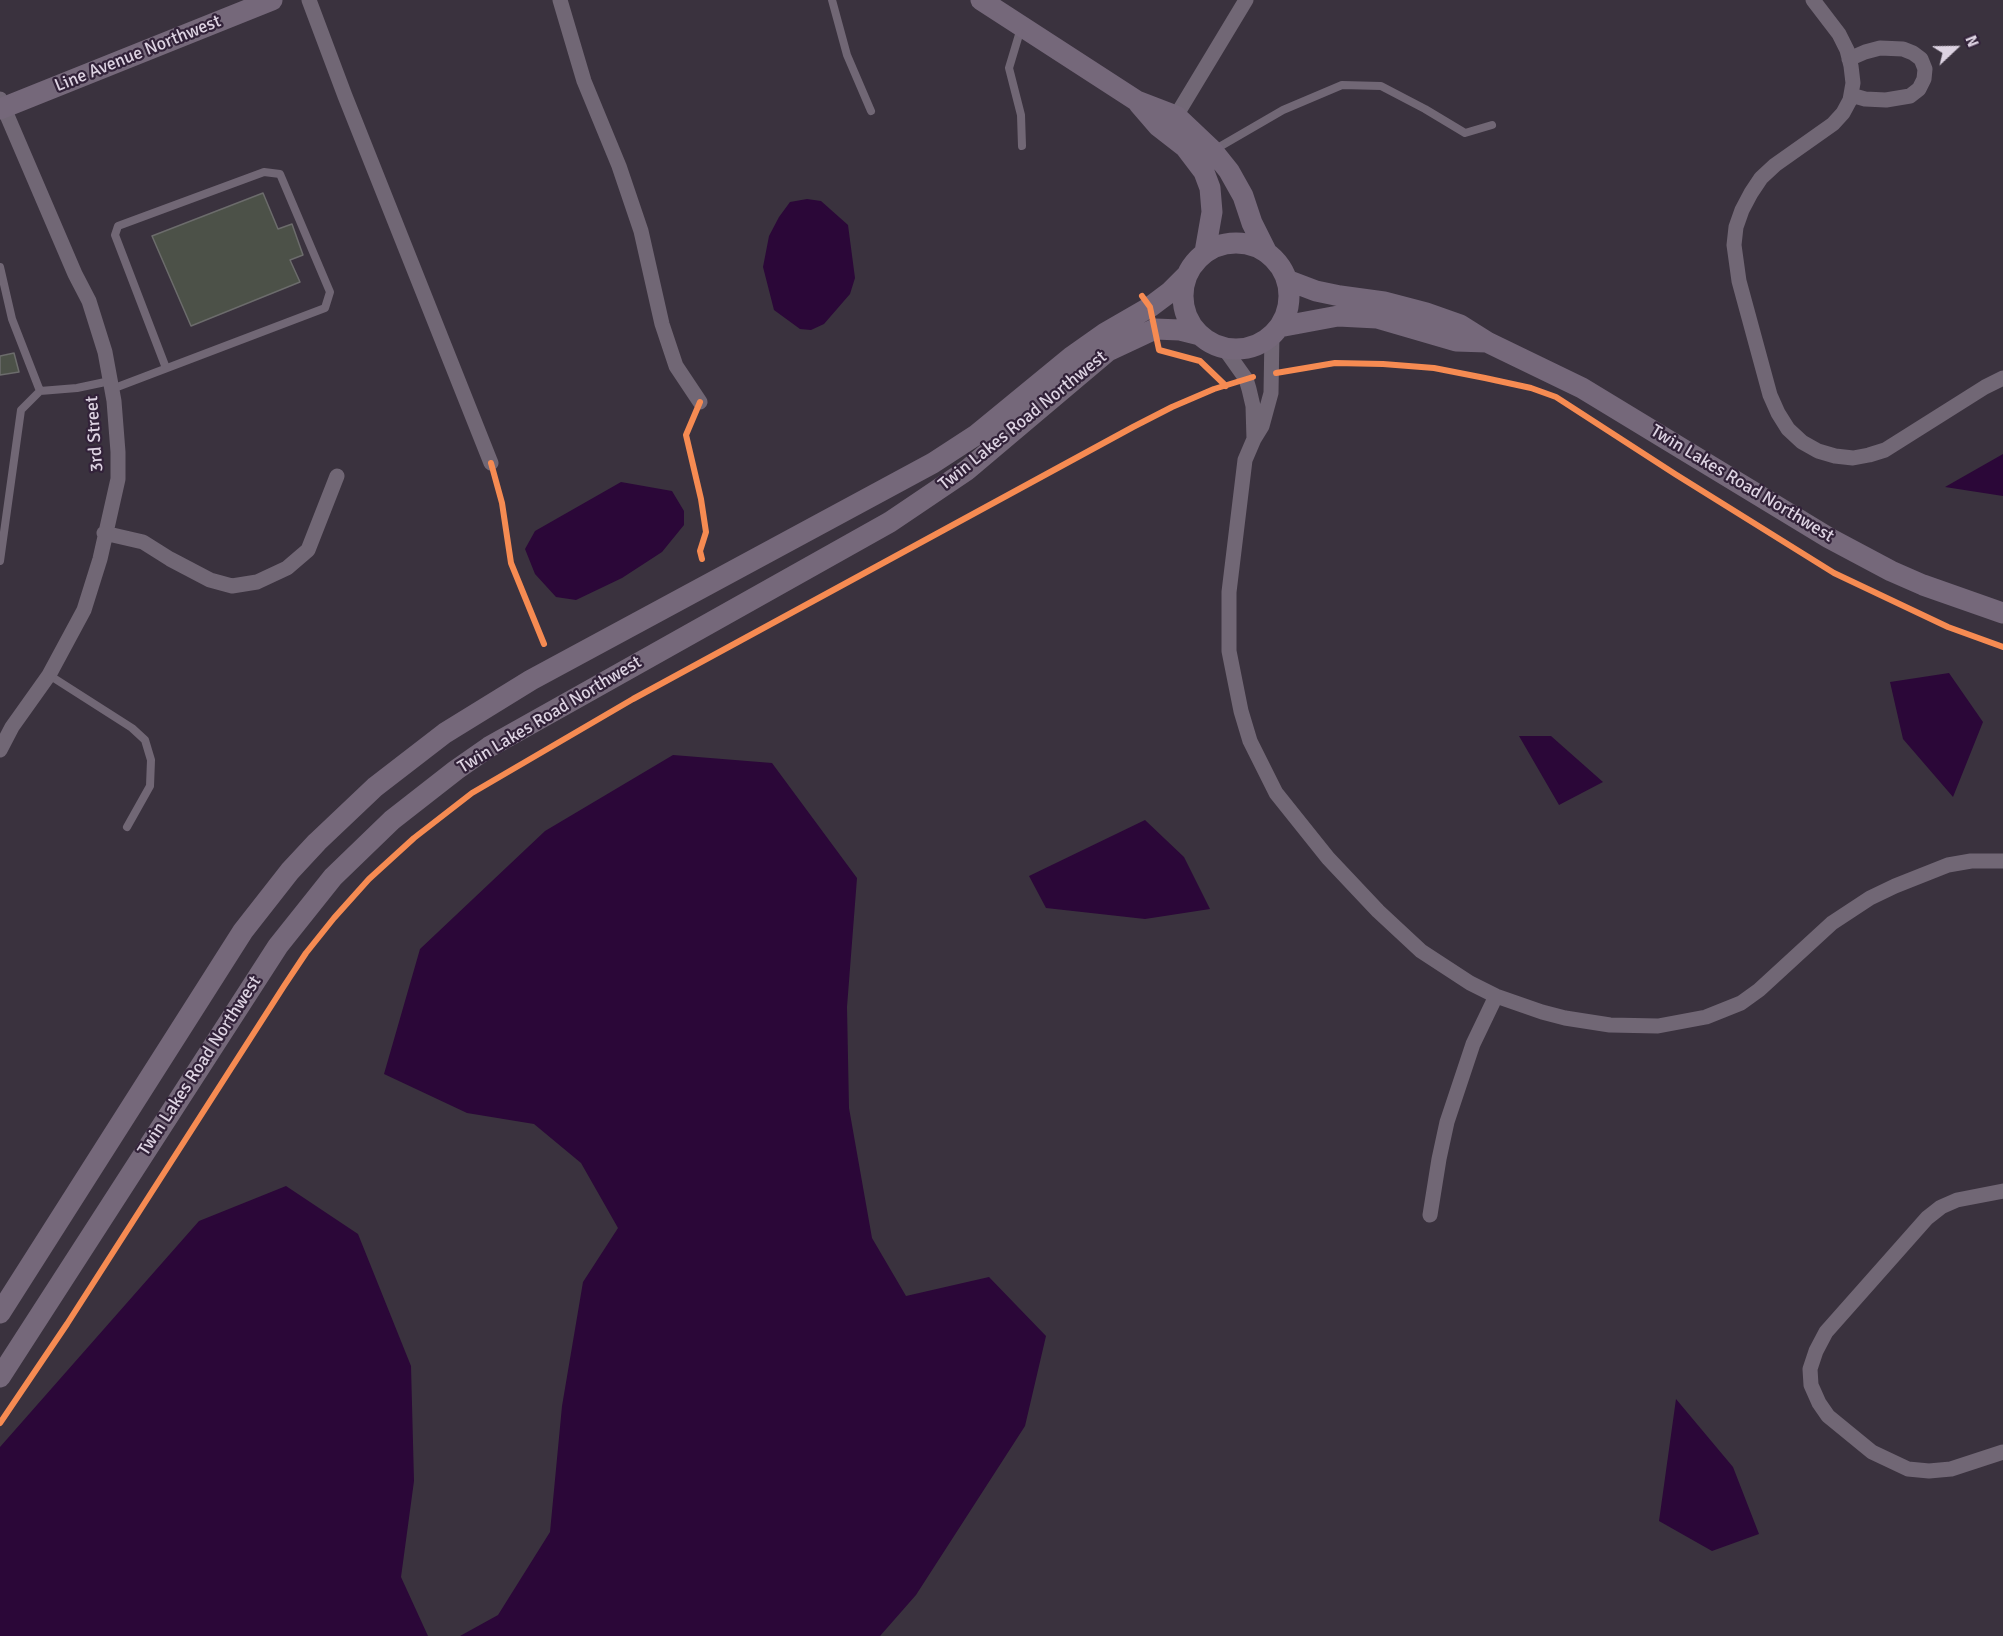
<!DOCTYPE html>
<style>
body{margin:0}
#map{position:relative;width:2003px;height:1636px;overflow:hidden;background:#3a323e;font-family:Signika,sans-serif}
canvas{display:block}
.north{position:absolute;left:1925px;top:18px;width:60px;height:60px;-webkit-text-stroke:4px #322239;paint-order:stroke;rotate:68deg;font-size:16px;font-weight:700;line-height:24px;text-align:center;color:#ddd3e2}
.north::after{content:'';display:block;margin:auto;width:21px;height:27px;background:#ddd3e2;clip-path:polygon(50% 0,100% 100%,50% 72%,0 100%)}
</style>
<div id="map">
<canvas width="2003" height="1636"></canvas>
<div class="north">N</div>
</div>
<script>
const ctx = document.querySelector('canvas').getContext('2d');
ctx.lineJoin = 'round';
function paint(path, color) { ctx.fillStyle = color; ctx.fill(path, 'evenodd'); }
const toPath = rows => new Path2D(rows.map(r => 'M' + r).join(''));
function stroke(path, color, width, dash) { ctx.strokeStyle = color; ctx.lineWidth = width; ctx.lineCap = dash ? 'butt' : 'round'; ctx.setLineDash(dash || []); ctx.stroke(path); }
function drawText(font, color, halo, rows, align = 'center') {
  ctx.font = font + ' Signika,sans-serif'; ctx.lineWidth = 4.5; ctx.setLineDash([]); ctx.textBaseline = 'middle'; ctx.strokeStyle = halo; ctx.fillStyle = color; for (const [text, x, y, turn = 0] of rows) {
    ctx.save(); ctx.translate(x, y); ctx.rotate((+turn || 0) * Math.PI / 180); ctx.textAlign = isNaN(turn) ? turn : align; if (halo) ctx.strokeText(text, 0, 0); ctx.fillText(text, 0, 0); ctx.restore();
  }
}
const water = toPath([
 [807,199,821,201,848,225,855,278,850,294,824,324,811,330,800,329,774,310,763,267,769,236,779,217,790,202],
 [2003,454,2003,496,1945,487],
 [621,482,672,491,684,511,684,525,662,552,622,578,576,600,556,597,535,574,525,549,535,531],
 [1949,673,1983,722,1953,797,1903,739,1890,682],
 [1519,736,1551,736,1603,782,1559,805],
 [673,755,772,763,857,878,847,1007,849,1108,872,1238,906,1296,989,1277,1046,1336,1025,1426,916,1595,880,1636,460,1636,498,1615,550,1532,562,1406,583,1282,618,1228,581,1163,534,1124,467,1113,384,1074,420,949,545,831],
 [1145,820,1184,857,1210,909,1145,919,1046,908,1029,876],
 [286,1186,358,1234,411,1366,414,1481,401,1577,428,1636,0,1636,0,1447,199,1221],
 [1676,1399,1733,1467,1759,1534,1712,1551,1659,1521]
]);
const building = toPath([
 [263,193,278,229,292,224,303,255,290,260,300,282,191,326,152,236,263,193],
 [14,353,19,372,0,375,0,356,14,353]
]);
const lane = toPath([
 [832,0,847,55,871,111],
 [1021,28,1009,68,1021,115,1022,146],
 [1214,150,1283,110,1342,85,1381,86,1425,109,1465,133,1492,125],
 [0,267,12,319,40,391,77,388,110,381],
 [112,389,325,308,330,292,280,174,264,172,118,226,115,235,166,368],
 [0,561,21,410,40,391],
 [49,675,132,728,145,740,151,760,150,786,127,827]
]);
const street = toPath([
 [309,0,345,96,491,463],
 [560,0,584,81,619,166,641,231,662,324,676,366,700,402],
 [1813,0,1839,34,1847,50,1851,66,1853,83,1850,100,1843,113,1833,124,1775,165,1761,178,1751,193,1742,210,1736,227,1734,245,1739,281,1770,395,1778,413,1788,429,1802,442,1818,451,1835,456,1853,458,1869,455,1885,450,1985,387,2003,378],
 [1849,59,1865,52,1880,48,1903,49,1913,53,1921,59,1925,69,1924,79,1919,89,1910,96,1886,100,1865,99,1851,95],
 [0,99,75,274,89,301,105,352,114,401,118,452,118,479,100,559,84,610,49,675,12,727,0,750],
 [1176,116,1246,0],
 [1272,334,1271,393,1262,426,1254,439,1245,460,1229,592,1229,651,1241,711,1250,741,1276,793,1328,858,1378,911,1421,951,1470,983,1496,996,1542,1012,1565,1018,1610,1025,1658,1026,1706,1017,1741,1003,1759,990,1832,923,1870,898,1895,886,1948,865,1971,861,2003,861],
 [1224,348,1246,379,1249,389,1253,406,1254,439],
 [104,533,143,542,170,559,210,580,232,586,257,582,287,568,308,550,337,476],
 [2003,1191,1957,1200,1941,1207,1927,1218,1826,1332,1816,1351,1810,1369,1811,1385,1819,1403,1828,1416,1872,1452,1908,1469,1929,1471,1951,1469,2003,1452],
 [1430,1215,1439,1159,1447,1122,1473,1044,1496,996]
]);
const secondary = toPath([
 [981,0,1137,101,1176,116,1213,151,1229,171,1243,196,1252,223,1267,253],
 [1139,104,1158,126,1185,147,1204,172,1210,188,1212,212,1205,252],
 [0,109,272,0],
 '1183 296a53 53 0 1 1 106 0a53 53 0 1 1-106 0Z',
 [1287,280,1316,291,1340,296,1384,302,1426,313,1460,325,1487,342,1582,388,1829,538,1891,571,1923,585,2003,613],
 [1279,327,1338,316,1377,318,1456,341,1487,342],
 [0,1313,243,931,290,871,317,842,375,787,445,733,531,680,933,463,976,435,1071,357,1105,333,1150,307,1170,292,1187,275],
 [0,1377,278,946,333,877,392,820,456,770,489,747,890,522,967,470,1108,351,1155,329,1180,330,1200,335]
]);
const cycleway = toPath([
 [1142,296,1150,307,1159,350,1200,361,1226,386],
 [1276,373,1335,363,1383,364,1434,368,1485,378,1531,388,1556,397,1675,474,1834,573,1948,627,2003,647],
 [700,402,686,435,701,499,706,532,700,551,702,559],
 [491,463,502,503,511,563,544,644],
 [0,1423,67,1324,284,986,306,953,334,918,369,879,414,838,472,793,633,699,1133,427,1172,407,1214,389,1253,377]
]);
const streetNames = [
 ["Line Avenue Northwest",138,54,-22],
 ["Twin Lakes Road Northwest",1023,421,-39],
 ["3rd Street",95,434,-94],
 ["Twin Lakes Road Northwest",1742,484,31],
 ["Twin Lakes Road Northwest",550,715,-31],
 ["Twin Lakes Road Northwest",200,1066,-57]
];
paint(water, '#2b0738');
paint(building, '#4c5148');
stroke(building, '#6c6c6c', 1.5);
stroke(lane, '#716775', 8);
stroke(street, '#716775', 15);
stroke(secondary, '#75687a', 21);
stroke(cycleway, '#f68b52', 6);
drawText('18px', '#ddd3e2', '#322239', streetNames);
</script>
